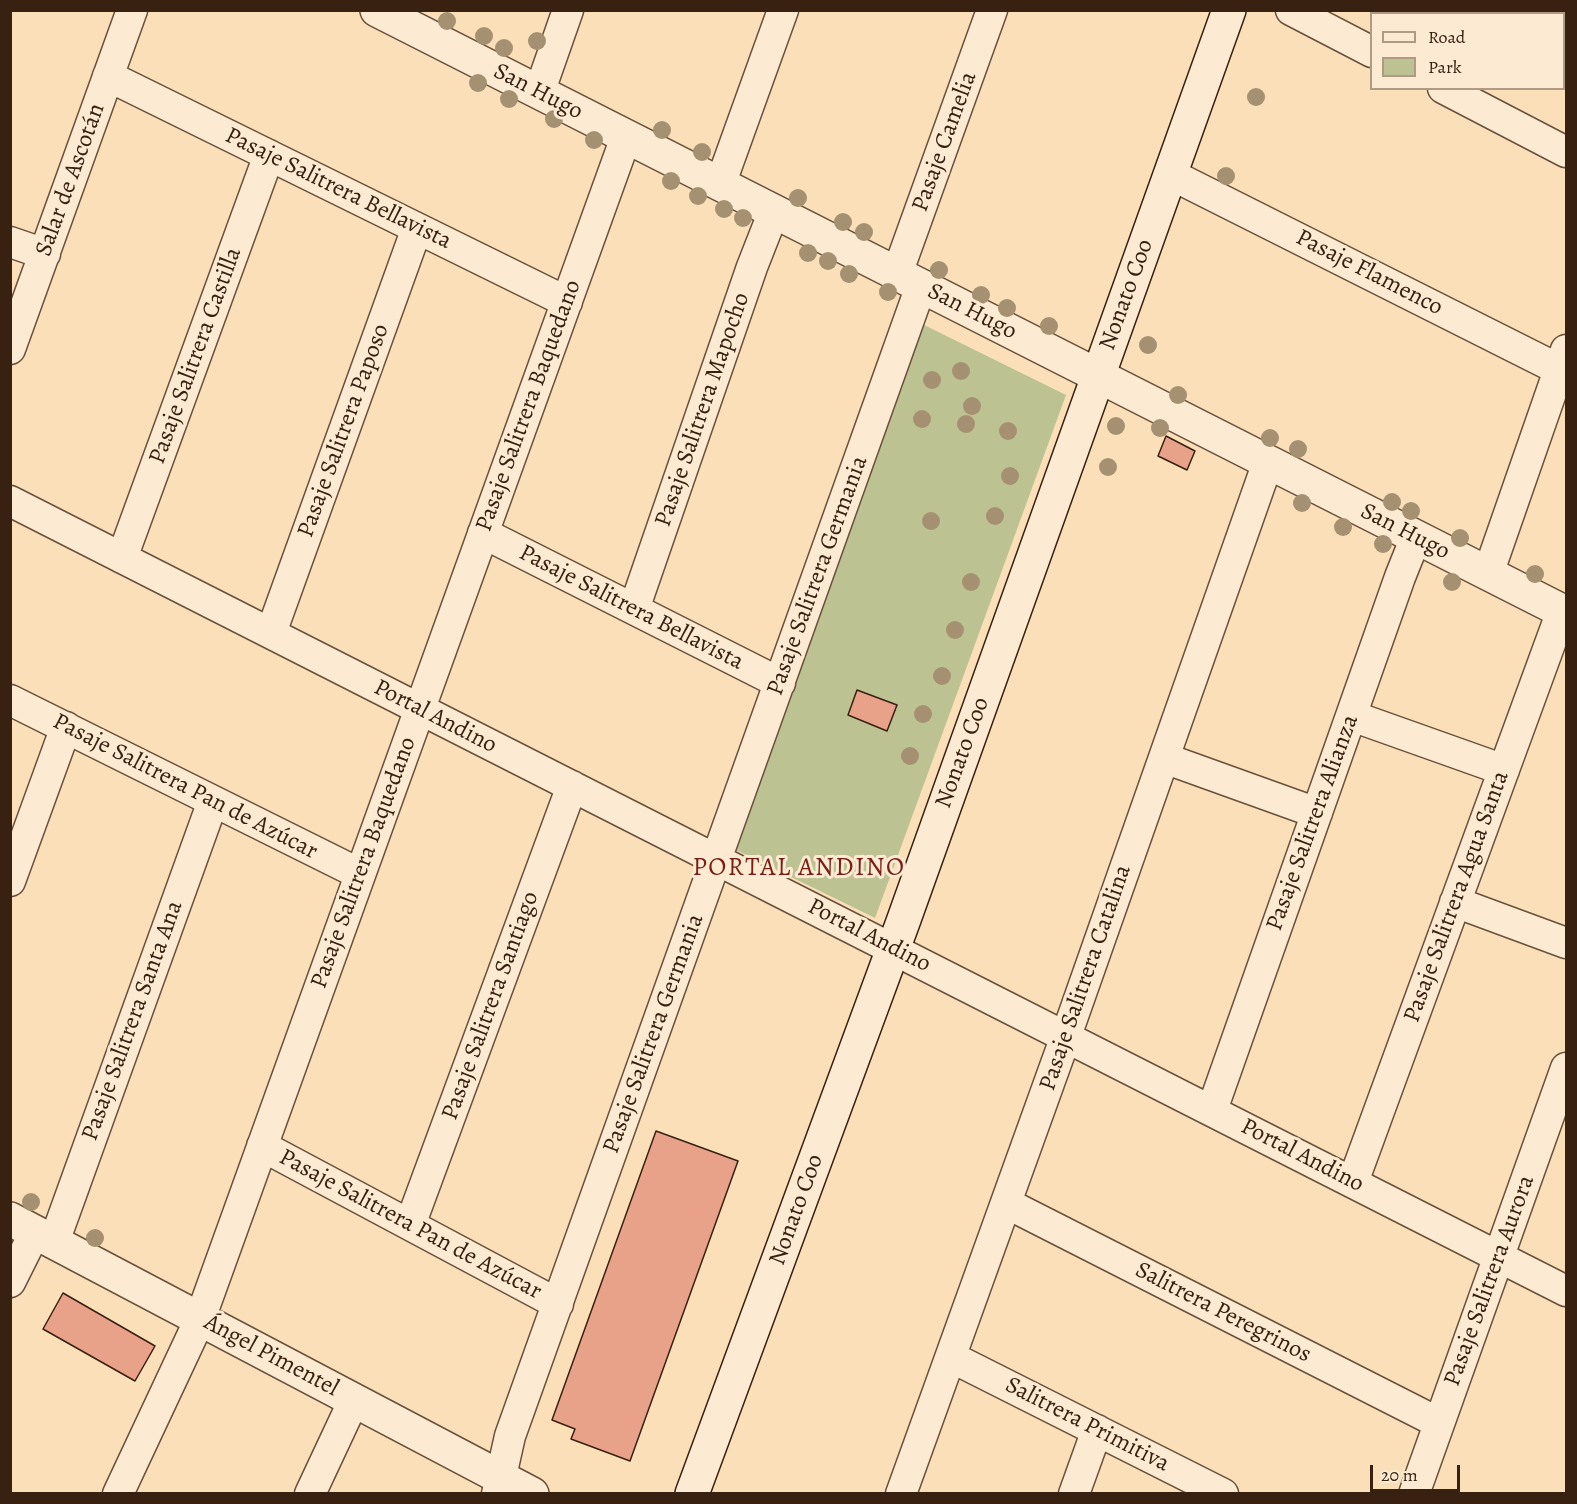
<!DOCTYPE html>
<meta charset="utf-8">
<style>
body{margin:0}
#map{position:relative;width:1577px;height:1504px;overflow:hidden;background:#fadfb9;font-family:Alegreya,serif}
canvas{display:block}
.frame{position:absolute;inset:0;border:12px solid #392111;pointer-events:none}
.legend{position:absolute;left:1370px;top:12px;width:195px;height:78px;box-sizing:border-box;background:#fcead2;border:2px solid #ae9a85;margin:0;padding:8px 10px;list-style:none;font-size:18px;color:#392111}
.legend li{display:flex;align-items:center;gap:12px;height:30px}
.legend b{width:30px;border:2px solid #ae9a85}
.scale{position:absolute;left:1370px;top:1465px;width:90px;height:27px;box-sizing:border-box;border:3px solid #392111;border-top:0;padding-left:8px;font-size:18px;line-height:21px;white-space:nowrap;color:#392111;-webkit-text-stroke:4px #fcead2;paint-order:stroke}
</style>
<div id="map">
<canvas width="1577" height="1504"></canvas>
<div class="frame"></div>
<ul class="legend">
<li><b style="height:8px;background:#fcead2"></b>Road</li>
<li><b style="height:16px;background:#bcc291"></b>Park</li>
</ul>
<div class="scale">20 m</div>
</div>
<script>
const ctx = document.querySelector('canvas').getContext('2d');
ctx.lineJoin = 'round';
function paint(path, color) { ctx.fillStyle = color; ctx.fill(path, 'evenodd'); }
const toPath = rows => new Path2D(rows.map(r => 'M' + r).join(''));
function stroke(path, color, width, dash) { ctx.strokeStyle = color; ctx.lineWidth = width; ctx.lineCap = dash ? 'butt' : 'round'; ctx.setLineDash(dash || []); ctx.stroke(path); }
function drawText(font, color, halo, rows, align = 'center') {
  ctx.font = font + ' Alegreya,serif'; ctx.lineWidth = 6; ctx.setLineDash([]); ctx.textBaseline = 'middle'; ctx.strokeStyle = halo; ctx.fillStyle = color; for (const [text, x, y, turn = 0] of rows) {
    ctx.save(); ctx.translate(x, y); ctx.rotate((+turn || 0) * Math.PI / 180); ctx.textAlign = isNaN(turn) ? turn : align; if (halo) ctx.strokeText(text, 0, 0); ctx.fillText(text, 0, 0); ctx.restore();
  }
}
const green = toPath([
 [918,322,1066,395,875,918,734,849]
]);
const building = toPath([
 [1166,436,1195,451,1187,470,1158,456,1166,436],
 [857,690,897,705,887,731,848,715,857,690],
 [656,1131,738,1161,630,1461,571,1439,575,1429,552,1420,656,1131],
 [63,1293,155,1346,135,1381,43,1329,63,1293]
]);
const minor = toPath([
 [1291,10,1372,52],
 [108,76,567,302],
 [1443,88,1566,152],
 [539,93,568,10],
 [1170,174,1566,373],
 [720,185,783,10],
 [10,242,45,254],
 [897,274,992,10],
 [10,349,132,10],
 [10,501,1566,1291],
 [483,533,780,683],
 [122,558,269,155],
 [1488,574,1566,350],
 [634,609,752,267,774,211],
 [271,633,417,228],
 [10,700,360,874],
 [1352,716,1504,770],
 [1164,758,1317,813],
 [10,881,66,727],
 [1455,902,1566,943],
 [1212,1110,1400,577,1416,537],
 [262,1146,558,1304],
 [1353,1182,1562,611],
 [1006,1203,1439,1423],
 [410,1225,572,786],
 [54,1242,213,801],
 [10,1282,35,1232],
 [951,1357,1223,1494],
 [118,1494,200,1319,626,137],
 [310,1494,354,1400],
 [497,1494,510,1436,921,286],
 [901,1494,1066,1036,1268,462],
 [1074,1494,1097,1430],
 [1414,1494,1566,1068]
]);
const tertiary = toPath([
 [377,10,1566,613],
 [10,1219,532,1494]
]);
const secondary = toPath([
 [692,1494,903,922,1229,10]
]);
const trees = [
 [447,21],
 [484,36],
 [537,41],
 [504,48],
 [478,83],
 [1256,97],
 [509,99],
 [554,119],
 [662,130],
 [594,140],
 [702,152],
 [1226,176],
 [671,181],
 [698,196],
 [798,198],
 [724,209],
 [743,218],
 [843,222],
 [864,232],
 [808,253],
 [828,261],
 [939,270],
 [849,274],
 [888,292],
 [981,295],
 [1007,308],
 [1049,326],
 [1148,345],
 [961,371],
 [932,380],
 [1178,395],
 [972,406],
 [922,419],
 [966,424],
 [1116,426],
 [1160,428],
 [1008,431],
 [1270,438],
 [1298,449],
 [1108,467],
 [1010,476],
 [1392,502],
 [1302,503],
 [1411,511],
 [995,516],
 [931,521],
 [1343,527],
 [1460,538],
 [1383,544],
 [1535,574],
 [971,582],
 [1452,582],
 [955,630],
 [942,676],
 [923,714],
 [910,756],
 [31,1202],
 [95,1238]
];
const streetNames = [
 ["San Hugo",538,92,27],
 ["Pasaje Camelia",945,142,-70],
 ["Salar de Ascotán",71,180,-70],
 ["Pasaje Salitrera Bellavista",338,189,26],
 ["Pasaje Flamenco",1369,273,27],
 ["Nonato Coo",1127,295,-70],
 ["San Hugo",972,312,27],
 ["Pasaje Salitrera Castilla",196,356,-70],
 ["Pasaje Salitrera Baquedano",529,406,-70],
 ["Pasaje Salitrera Mapocho",703,410,-71],
 ["Pasaje Salitrera Paposo",344,431,-70],
 ["San Hugo",1405,532,27],
 ["Pasaje Salitrera Germania",818,576,-70],
 ["Pasaje Salitrera Bellavista",631,608,27],
 ["Portal Andino",435,717,27],
 ["Nonato Coo",963,753,-70],
 ["Pasaje Salitrera Pan de Azúcar",185,787,27],
 ["Pasaje Salitrera Alianza",1313,823,-70],
 ["Pasaje Salitrera Baquedano",364,863,-70],
 ["Pasaje Salitrera Agua Santa",1457,897,-70],
 ["Portal Andino",869,936,27],
 ["Pasaje Salitrera Catalina",1086,978,-71],
 ["Pasaje Salitrera Santiago",491,1006,-70],
 ["Pasaje Salitrera Santa Ana",133,1021,-70],
 ["Pasaje Salitrera Germania",654,1034,-70],
 ["Portal Andino",1302,1156,27],
 ["Nonato Coo",797,1210,-70],
 ["Pasaje Salitrera Pan de Azúcar",410,1225,28],
 ["Pasaje Salitrera Aurora",1490,1281,-70],
 ["Salitrera Peregrinos",1223,1313,27],
 ["Ángel Pimentel",271,1356,28],
 ["Salitrera Primitiva",1087,1425,27]
];
const neighbourhoodNames = [
 ["PORTAL ANDINO",799,869]
];
paint(green, '#bcc291');
paint(building, '#e8a28a');
stroke(building, '#392111', 1.5);
stroke(minor, '#69503b', 33);
stroke(tertiary, '#69503b', 36);
stroke(secondary, '#392111', 36);
stroke(minor, '#fcead2', 30);
stroke(tertiary, '#fcead2', 33);
stroke(secondary, '#fcead2', 33);
ctx.fillStyle = '#a59172';
for (const [x, y] of trees) { ctx.beginPath(); ctx.arc(x, y, 9, 0, 2 * Math.PI); ctx.fill(); }
drawText('24px', '#392111', '#fcead2', streetNames);
ctx.letterSpacing = '1.5px';
drawText('26px', '#7a1f14', '#fcead2', neighbourhoodNames);
ctx.letterSpacing = '0px';
</script>
